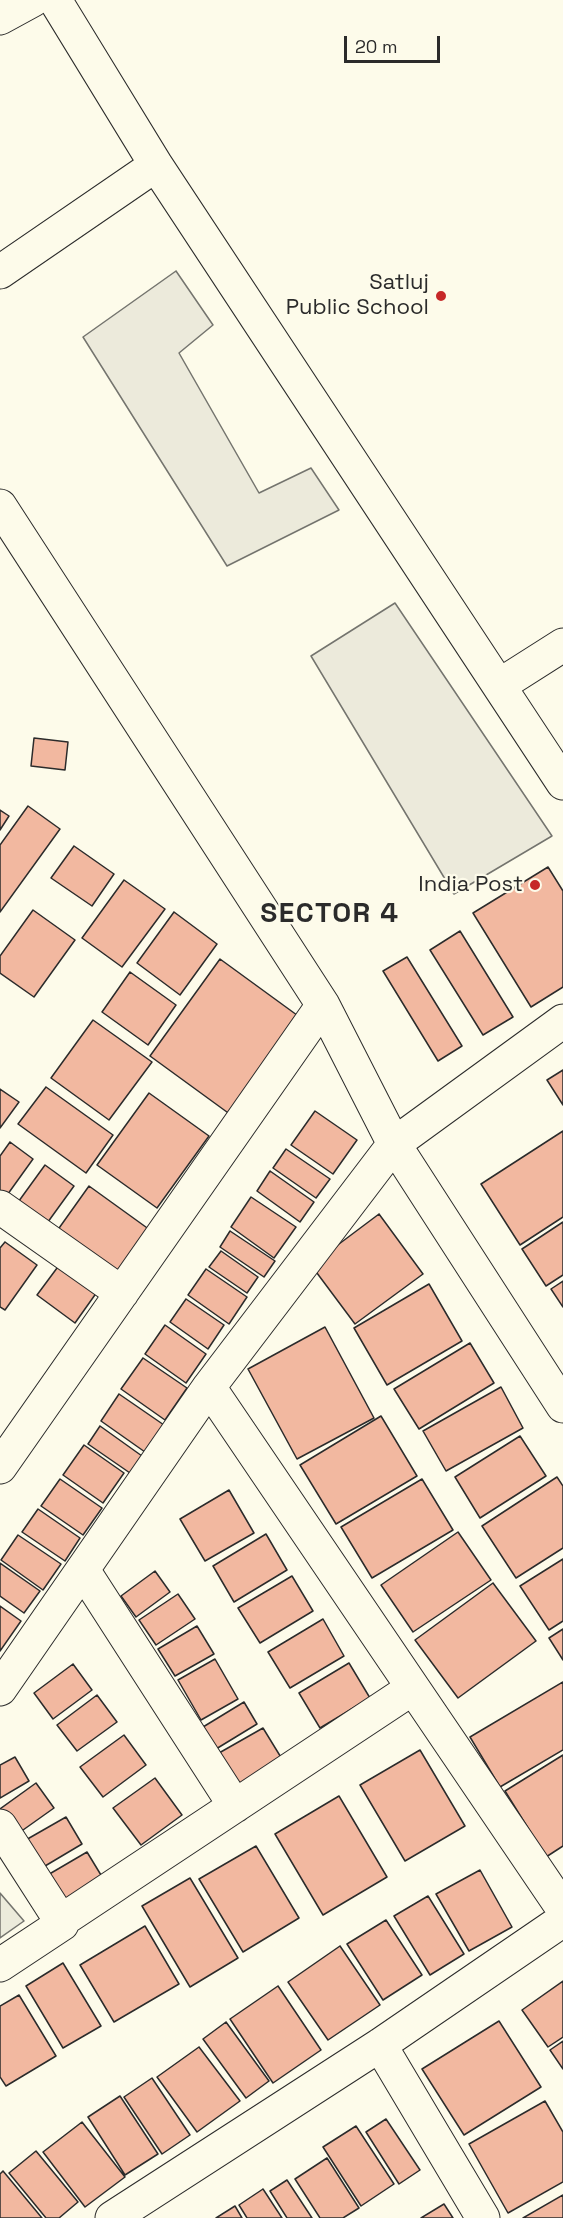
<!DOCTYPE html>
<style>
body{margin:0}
#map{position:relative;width:563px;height:2218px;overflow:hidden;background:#fdfbea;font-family:"Space Grotesk",sans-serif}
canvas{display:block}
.scale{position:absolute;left:344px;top:36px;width:96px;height:27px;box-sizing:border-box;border:3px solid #2b2b2b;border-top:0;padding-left:8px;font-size:18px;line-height:21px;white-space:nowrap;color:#2b2b2b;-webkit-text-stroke:4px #fdfbea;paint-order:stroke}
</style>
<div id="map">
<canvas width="563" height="2218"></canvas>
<div class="scale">20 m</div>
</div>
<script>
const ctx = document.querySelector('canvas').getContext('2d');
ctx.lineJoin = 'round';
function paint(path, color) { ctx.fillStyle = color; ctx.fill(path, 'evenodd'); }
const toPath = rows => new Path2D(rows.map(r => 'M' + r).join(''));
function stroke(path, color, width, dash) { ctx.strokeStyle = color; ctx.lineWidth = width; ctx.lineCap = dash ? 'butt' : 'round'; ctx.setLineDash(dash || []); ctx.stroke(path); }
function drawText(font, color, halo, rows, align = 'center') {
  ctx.font = font + ' "Space Grotesk",sans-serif'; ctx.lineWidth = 4.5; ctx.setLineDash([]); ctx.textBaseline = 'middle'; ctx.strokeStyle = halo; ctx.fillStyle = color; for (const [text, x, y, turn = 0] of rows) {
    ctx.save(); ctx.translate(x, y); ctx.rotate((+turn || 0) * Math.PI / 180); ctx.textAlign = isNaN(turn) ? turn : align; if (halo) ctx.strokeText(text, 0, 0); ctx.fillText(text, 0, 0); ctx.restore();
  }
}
const green = toPath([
 [0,1893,24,1921,0,1938,0,1893]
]);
const parking = toPath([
 [176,271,213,325,179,353,259,493,311,468,339,510,227,566,83,337,176,271],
 [395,603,552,836,454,894,311,656,395,603]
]);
const building = toPath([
 [34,738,68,742,65,770,31,766,34,738],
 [28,806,60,829,0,912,0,845,28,806],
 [0,810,9,816,0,830,0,810],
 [74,846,114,874,92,906,51,878,74,846],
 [548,867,563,891,563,987,531,1007,473,913,548,867],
 [124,880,165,909,122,967,82,938,124,880],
 [33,910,75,940,34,997,0,973,0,956,33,910],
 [174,912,217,944,180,995,137,963,174,912],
 [460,931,513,1017,483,1035,430,950,460,931],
 [407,957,462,1046,438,1061,383,971,407,957],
 [220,959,301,1018,231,1115,150,1056,220,959],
 [130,972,176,1005,148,1045,102,1012,130,972],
 [93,1020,152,1062,109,1120,51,1078,93,1020],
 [563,1070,563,1105,547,1080,563,1070],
 [46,1087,113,1135,86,1173,18,1124,46,1087],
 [0,1089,19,1102,0,1128,0,1089],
 [149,1093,209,1136,157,1208,97,1165,149,1093],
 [315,1111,357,1140,333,1174,291,1145,315,1111],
 [563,1131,563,1217,520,1245,481,1184,563,1131],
 [10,1142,33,1159,5,1198,0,1194,0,1156,10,1142],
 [286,1149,330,1179,316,1198,273,1168,286,1149],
 [45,1165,74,1186,45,1226,16,1205,45,1165],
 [270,1171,314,1202,300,1222,257,1191,270,1171],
 [89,1186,150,1230,112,1282,52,1238,89,1186],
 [251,1197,296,1227,274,1258,231,1227,251,1197],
 [379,1214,423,1274,355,1324,311,1265,379,1214],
 [563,1222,563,1275,546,1286,522,1249,563,1222],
 [230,1231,275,1261,264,1277,220,1247,230,1231],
 [5,1242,37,1265,5,1310,0,1307,0,1248,5,1242],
 [221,1251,258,1277,247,1293,209,1267,221,1251],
 [60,1264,97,1292,75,1323,37,1295,60,1264],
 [206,1269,247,1297,229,1324,188,1295,206,1269],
 [563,1281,563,1307,551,1289,563,1281],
 [429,1284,462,1341,387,1385,354,1328,429,1284],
 [186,1299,224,1325,208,1349,170,1322,186,1299],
 [165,1325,206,1354,186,1383,145,1354,165,1325],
 [325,1327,374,1418,297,1459,248,1369,325,1327],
 [470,1343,494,1383,419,1429,394,1389,470,1343],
 [143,1358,187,1388,165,1420,121,1389,143,1358],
 [501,1387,523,1428,446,1471,423,1431,501,1387],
 [119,1394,164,1425,145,1452,101,1421,119,1394],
 [381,1416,417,1476,336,1524,300,1465,381,1416],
 [100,1426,142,1456,130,1473,88,1444,100,1426],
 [520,1436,546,1476,480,1518,455,1477,520,1436],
 [84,1445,124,1473,103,1503,63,1475,84,1445],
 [557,1477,563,1486,563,1548,516,1578,482,1526,557,1477],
 [60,1479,102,1508,83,1535,41,1506,60,1479],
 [422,1479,453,1530,372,1578,341,1527,422,1479],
 [229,1490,254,1533,205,1561,180,1519,229,1490],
 [38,1509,80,1538,65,1561,22,1532,38,1509],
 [458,1532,491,1580,413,1632,381,1585,458,1532],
 [266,1534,287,1570,234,1602,213,1566,266,1534],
 [18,1535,61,1564,43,1590,1,1560,18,1535],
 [563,1559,563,1621,549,1630,520,1586,563,1559],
 [0,1563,40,1591,24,1613,0,1596,0,1563],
 [155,1571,170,1592,136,1617,121,1596,155,1571],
 [292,1576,313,1611,260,1643,238,1608,292,1576],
 [493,1583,536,1641,458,1698,415,1640,493,1583],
 [178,1594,195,1619,156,1645,139,1620,178,1594],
 [0,1606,21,1621,0,1651,0,1606],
 [323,1619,344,1656,290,1688,268,1652,323,1619],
 [197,1626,214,1654,175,1676,158,1649,197,1626],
 [563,1629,563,1660,549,1638,563,1629],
 [215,1659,238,1699,201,1720,178,1680,215,1659],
 [349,1663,370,1698,320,1728,299,1693,349,1663],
 [73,1664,92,1690,53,1719,34,1693,73,1664],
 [563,1682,563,1750,500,1787,470,1737,563,1682],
 [97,1695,117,1722,77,1751,57,1725,97,1695],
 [244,1702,257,1724,216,1749,203,1727,244,1702],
 [263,1728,282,1759,238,1785,219,1753,263,1728],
 [124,1735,146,1765,103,1797,80,1767,124,1735],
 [420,1750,465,1826,405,1861,360,1785,420,1750],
 [563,1755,563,1846,546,1857,505,1791,563,1755],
 [15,1757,29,1781,0,1798,0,1765,15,1757],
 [155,1778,182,1815,141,1845,113,1808,155,1778],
 [36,1783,54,1808,16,1835,0,1812,0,1809,36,1783],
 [339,1796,387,1877,323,1915,275,1834,339,1796],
 [66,1817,82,1844,40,1869,24,1841,66,1817],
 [256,1846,299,1918,243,1952,199,1879,256,1846],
 [87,1852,104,1880,63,1904,46,1876,87,1852],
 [480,1870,512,1927,469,1951,436,1894,480,1870],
 [190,1878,238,1958,190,1987,142,1906,190,1878],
 [428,1896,464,1954,430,1975,394,1916,428,1896],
 [386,1920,422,1975,383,2000,347,1944,386,1920],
 [145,1926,179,1984,114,2022,80,1965,145,1926],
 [340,1946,380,2005,328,2040,288,1982,340,1946],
 [63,1963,101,2026,63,2048,26,1986,63,1963],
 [563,1981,563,2037,548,2047,522,2010,563,1981],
 [278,1986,321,2050,273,2083,230,2019,278,1986],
 [19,1995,56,2056,6,2086,0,2077,0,2006,19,1995],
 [499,2021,541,2087,464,2135,422,2069,499,2021],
 [226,2022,269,2081,246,2098,203,2039,226,2022],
 [563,2041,563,2069,550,2050,563,2041],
 [199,2047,240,2101,197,2132,157,2077,199,2047],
 [152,2078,190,2135,162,2154,124,2097,152,2078],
 [120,2096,158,2154,125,2175,88,2117,120,2096],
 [545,2101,563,2132,563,2182,508,2213,469,2144,545,2101],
 [386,2119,420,2170,399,2184,366,2132,386,2119],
 [82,2122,125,2177,85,2207,43,2152,82,2122],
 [356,2126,394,2184,361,2206,323,2147,356,2126],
 [36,2151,78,2202,59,2218,46,2218,9,2173,36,2151],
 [327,2158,359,2208,343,2218,320,2218,295,2179,327,2158],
 [3,2171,42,2218,0,2218,0,2174,3,2171],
 [287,2180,312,2218,287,2218,270,2191,287,2180],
 [263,2189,282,2218,247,2218,239,2205,263,2189],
 [563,2195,563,2218,523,2218,563,2195],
 [444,2204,453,2218,421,2218,444,2204],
 [235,2206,242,2218,216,2218,235,2206]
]);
const minor = toPath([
 [55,0,156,165,563,783],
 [0,18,33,0],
 [0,272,156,165],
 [0,506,323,1005,394,1144,563,1406],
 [500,685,563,645],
 [0,1207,122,1293],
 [209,1387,563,1909],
 [0,1467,323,1005],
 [83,1570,235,1806],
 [0,1689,209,1387,394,1144,563,1021],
 [0,1826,61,1921],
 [0,1965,62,1924,61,1921,413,1688],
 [380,2045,483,2218],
 [112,2218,380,2045,563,1920]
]);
const markers = [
 [441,296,6,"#c62828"],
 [535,885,6,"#c62828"]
];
const poiNames = [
 ["Satluj",429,283],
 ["Public School",429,308],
 ["India Post",523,885]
];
const districtNames = [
 ["SECTOR 4",330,914]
];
paint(green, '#ecebdb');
stroke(green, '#74746e', 1.5);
paint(parking, '#eceadb');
stroke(parking, '#74746e', 1.5);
paint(building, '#f2b8a0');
stroke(building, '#2b2b2b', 1.5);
stroke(minor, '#2b2b2b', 35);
stroke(minor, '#fdfbea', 33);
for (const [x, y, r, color] of markers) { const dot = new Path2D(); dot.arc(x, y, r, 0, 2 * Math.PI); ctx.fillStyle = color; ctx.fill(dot); stroke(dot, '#fdfbea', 2); }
drawText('22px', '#2b2b2b', '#fdfbea', poiNames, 'right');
ctx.letterSpacing = '1.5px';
drawText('bold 28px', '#2b2b2b', '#fdfbea', districtNames);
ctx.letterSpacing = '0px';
</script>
